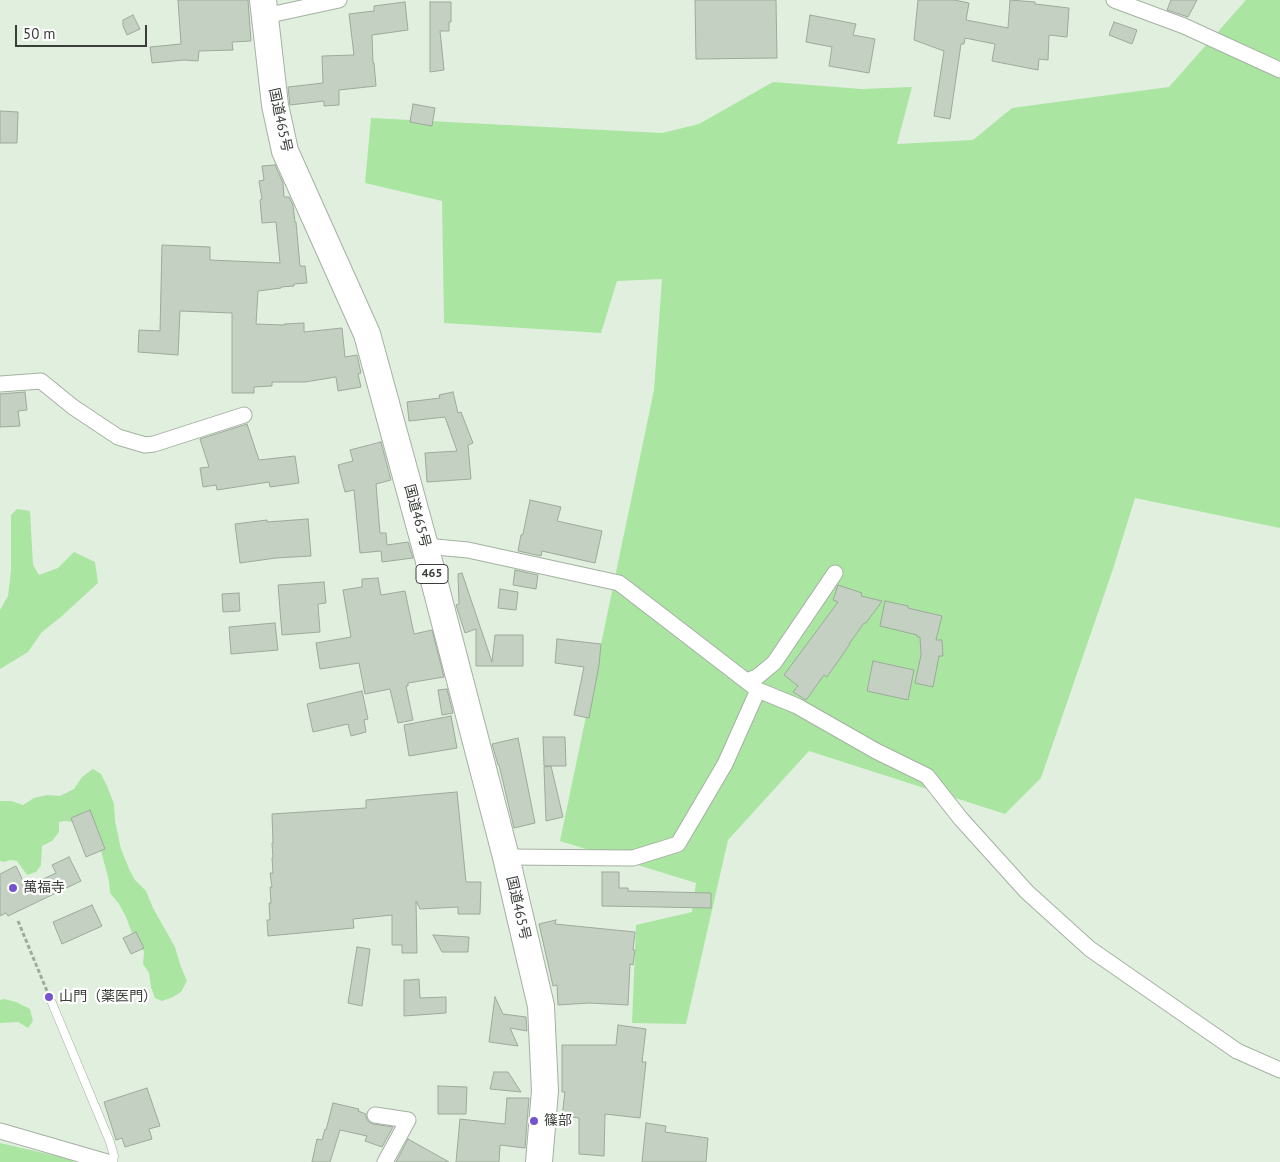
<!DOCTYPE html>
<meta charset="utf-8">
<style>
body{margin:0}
#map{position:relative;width:1280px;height:1162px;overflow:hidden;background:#e1efdf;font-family:"PT Sans",sans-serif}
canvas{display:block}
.scale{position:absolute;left:15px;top:25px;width:132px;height:22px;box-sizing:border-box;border:2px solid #393e38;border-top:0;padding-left:6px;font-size:15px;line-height:18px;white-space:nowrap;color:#393e38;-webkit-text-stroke:4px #fff;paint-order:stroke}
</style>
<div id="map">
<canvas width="1280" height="1162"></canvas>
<div class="scale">50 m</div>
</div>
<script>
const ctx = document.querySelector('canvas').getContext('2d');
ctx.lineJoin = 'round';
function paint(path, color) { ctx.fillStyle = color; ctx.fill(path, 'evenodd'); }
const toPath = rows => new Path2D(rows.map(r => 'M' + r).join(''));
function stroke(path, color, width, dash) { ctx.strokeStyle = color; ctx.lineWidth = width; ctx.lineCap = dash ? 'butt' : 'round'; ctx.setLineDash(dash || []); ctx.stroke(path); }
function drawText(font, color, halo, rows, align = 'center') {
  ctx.font = font + ' "PT Sans","Noto Sans JP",sans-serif'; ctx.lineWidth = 4.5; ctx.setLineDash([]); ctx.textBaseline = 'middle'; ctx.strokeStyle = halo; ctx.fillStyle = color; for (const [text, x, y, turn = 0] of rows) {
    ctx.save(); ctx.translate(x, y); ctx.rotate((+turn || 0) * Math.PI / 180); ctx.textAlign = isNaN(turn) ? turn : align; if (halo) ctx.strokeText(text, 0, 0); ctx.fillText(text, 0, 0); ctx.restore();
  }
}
const green = toPath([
 [1246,0,1280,0,1280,528,1135,498,1113,569,1041,778,1005,814,809,751,728,840,686,1024,632,1023,636,925,692,912,696,883,560,841,654,390,662,279,617,281,601,333,444,323,442,201,365,183,371,118,662,133,699,124,773,82,861,89,912,87,897,144,973,140,1012,108,1169,87],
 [17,509,30,511,33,565,39,575,58,568,74,552,95,562,98,583,62,616,42,632,28,652,0,669,0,610,8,596,11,570,11,515],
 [93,769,101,774,107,786,114,804,115,821,121,849,130,871,135,880,146,891,153,908,175,947,181,967,187,981,181,992,173,997,162,1001,155,998,151,987,149,973,143,964,144,952,139,943,133,936,126,917,119,904,110,893,109,881,100,847,75,822,65,821,59,822,59,832,52,841,42,846,41,865,36,872,27,875,17,861,10,860,4,862,0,861,0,801,11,801,23,805,34,798,47,795,60,796,74,789,82,777],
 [4,999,16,1002,30,1009,33,1021,28,1028,18,1022,0,1023,0,1000],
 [0,1143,74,1160,73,1162,0,1162]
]);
const building = toPath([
 [178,0,248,0,251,41,232,42,233,50,199,51,198,61,184,60,152,63,150,47,181,44,178,0],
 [695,0,776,0,777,58,696,59,695,0],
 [918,0,954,0,969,3,966,20,1008,28,1010,0,1035,2,1035,4,1069,8,1067,37,1049,35,1048,60,1039,59,1038,70,992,61,995,44,965,38,964,44,961,44,950,119,934,116,944,51,914,40,918,0],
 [1171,0,1197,0,1188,17,1167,10,1171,0],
 [405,2,408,30,372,35,373,63,374,63,376,86,339,90,339,105,324,106,324,101,290,105,288,87,323,83,322,56,354,55,349,14,374,11,374,6,405,2],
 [430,2,451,2,451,22,449,22,449,31,440,31,444,70,430,72,430,2],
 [133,15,140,29,127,35,123,26,123,20,133,15],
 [810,15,856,24,853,35,875,39,869,73,829,66,832,47,806,42,810,15],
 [1114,22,1137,30,1132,44,1109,35,1114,22],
 [413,104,435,108,432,126,410,122,413,104],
 [0,111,18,112,17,143,0,143,0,111],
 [275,165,283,183,284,197,289,197,293,205,295,222,296,222,300,266,305,266,307,283,294,284,294,286,281,287,281,288,258,291,256,324,284,325,284,324,304,323,304,332,342,328,345,357,357,355,361,373,358,374,361,387,338,391,336,377,305,382,272,382,272,386,254,387,254,393,232,393,232,313,180,311,178,355,138,352,139,330,160,331,162,245,210,247,210,260,280,263,276,222,262,223,260,200,262,199,259,181,264,180,262,166,275,165],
 [25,392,27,410,18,411,20,426,0,427,0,394,25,392],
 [453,392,458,413,461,412,473,443,468,445,471,479,427,482,425,453,457,451,445,417,409,421,407,402,440,398,439,395,453,392],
 [247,424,259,460,295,456,299,483,270,487,269,482,217,490,216,485,203,487,200,468,209,467,200,439,247,424],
 [381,442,391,480,376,484,380,533,386,533,387,545,408,542,413,558,382,562,381,551,360,553,354,490,345,492,338,465,353,461,350,450,381,442],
 [530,500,561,507,557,521,602,531,595,563,542,551,541,556,518,551,521,535,523,534,530,500],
 [308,519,311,556,276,558,240,563,235,524,267,520,267,522,308,519],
 [515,570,538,575,536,589,513,585,515,570],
 [462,573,492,662,495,635,523,635,523,666,476,666,476,629,465,633,456,605,459,604,458,574,462,573],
 [378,578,381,595,405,591,414,634,432,630,444,677,408,683,408,686,406,686,413,720,398,723,390,689,365,694,359,663,320,669,316,643,351,637,343,590,362,587,362,579,378,578],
 [324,582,326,603,318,604,320,632,282,635,278,585,324,582],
 [838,585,862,593,861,596,882,601,866,623,864,623,849,644,850,644,827,677,824,675,806,700,793,692,798,686,784,675,838,602,833,600,838,585],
 [500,589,518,592,516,610,498,608,500,589],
 [239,593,240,611,223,612,222,594,239,593],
 [885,601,908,606,908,608,942,616,936,640,942,640,943,656,939,656,933,687,915,683,921,655,920,637,917,637,917,635,880,626,885,601],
 [275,623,278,650,231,654,229,627,275,623],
 [557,639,601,644,599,665,589,718,574,715,584,667,555,663,557,639],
 [873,661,914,670,908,700,867,691,873,661],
 [447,689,453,713,442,715,438,690,447,689],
 [362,691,368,719,364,720,366,732,351,736,348,724,313,732,307,704,362,691],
 [451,716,457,748,409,756,404,725,451,716],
 [543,737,565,737,566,766,551,766,563,817,546,821,544,767,551,766,544,766,543,737],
 [518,738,535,823,514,828,499,765,498,765,492,744,518,738],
 [457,792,466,882,481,882,480,914,458,914,458,907,420,909,416,901,417,953,402,953,402,945,392,945,392,915,353,919,354,928,268,936,267,920,270,920,269,903,271,903,270,887,272,887,270,873,273,873,272,858,273,858,272,843,273,843,272,814,366,808,366,800,457,792],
 [90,810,105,849,86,857,71,818,90,810],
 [69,857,81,881,8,916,6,913,0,916,0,874,16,866,26,887,56,873,52,865,69,857],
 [602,872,619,872,619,888,628,888,628,891,711,893,711,908,602,906,602,872],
 [92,905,102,926,62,944,53,922,92,905],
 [556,920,555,924,635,932,633,950,635,950,633,965,630,964,628,1005,589,1003,558,1005,557,985,553,986,539,924,556,920],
 [136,932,144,948,131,954,123,938,136,932],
 [433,935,469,937,468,952,442,952,433,935],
 [357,947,370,949,362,1006,348,1003,357,947],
 [411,980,419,979,420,998,446,997,446,1013,404,1016,404,980,411,980],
 [495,997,503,1014,526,1017,527,1031,510,1028,518,1046,489,1042,495,997],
 [618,1025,646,1029,642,1062,646,1062,640,1118,605,1114,604,1156,579,1154,579,1118,562,1116,565,1092,562,1092,562,1045,616,1045,618,1025],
 [494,1072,508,1072,521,1092,490,1089,494,1072],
 [438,1086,467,1087,466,1114,438,1114,438,1086],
 [147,1088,160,1126,149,1129,152,1139,125,1147,122,1138,116,1140,104,1102,147,1088],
 [507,1098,529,1098,525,1148,500,1145,499,1162,456,1162,460,1119,505,1124,507,1098],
 [333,1103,359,1109,358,1111,366,1114,366,1118,369,1122,373,1124,393,1127,382,1147,365,1141,367,1136,340,1130,330,1162,312,1162,317,1139,322,1140,325,1129,326,1130,333,1103],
 [646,1123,666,1126,665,1132,708,1138,706,1162,642,1162,646,1123],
 [408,1139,449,1162,396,1162,408,1139]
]);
const path = toPath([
 [18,921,47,991]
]);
const lane = toPath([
 [52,1003,110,1142,114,1156,113,1162]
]);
const street = toPath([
 [1114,0,1184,26,1280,70],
 [265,16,339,0],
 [0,384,41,381,73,407,118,437,145,445,154,444,244,415],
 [425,546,468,550,619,583,758,690,797,706,876,751,927,776,961,819,1027,892,1090,949,1237,1051,1280,1070],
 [746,681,757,677,774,663,835,573],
 [506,857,633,858,678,844,725,764,758,690],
 [375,1115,408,1120,385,1162],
 [0,1131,107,1162]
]);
const highway = toPath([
 [263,0,275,105,285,151,367,334,425,546,506,857,541,1006,545,1091,539,1162]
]);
const markers = [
 [13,888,5,"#7554ce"],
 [49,997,5,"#7554ce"],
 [534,1121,5,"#7554ce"]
];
const shields = [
 [432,574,32]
];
const shieldNames = [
 ["465",432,574]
];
const streetNames = [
 ["国道465号",280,120,78],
 ["国道465号",417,516,75],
 ["国道465号",518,908,77]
];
const poiNames = [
 ["萬福寺",23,888],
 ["山門（薬医門）",59,997],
 ["篠部",544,1121]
];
paint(green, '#aae5a2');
paint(building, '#c4d1c2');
stroke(building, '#9daa9b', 1);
stroke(lane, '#a4b1a2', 9);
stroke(street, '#a4b1a2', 17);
stroke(highway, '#a4b1a2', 28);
stroke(path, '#9fa99d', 3, [4, 2.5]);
stroke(lane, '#fff', 8);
stroke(street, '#fff', 15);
stroke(highway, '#fff', 26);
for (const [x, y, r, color] of markers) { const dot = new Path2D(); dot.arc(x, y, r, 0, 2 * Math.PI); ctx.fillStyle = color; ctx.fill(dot); stroke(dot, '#fff', 2); }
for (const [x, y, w] of shields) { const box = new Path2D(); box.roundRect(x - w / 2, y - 9.5, w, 19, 4); ctx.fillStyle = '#fff'; ctx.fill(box); stroke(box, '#393e38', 1); }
drawText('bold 12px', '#393e38', null, shieldNames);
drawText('14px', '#393e38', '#fff', streetNames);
drawText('14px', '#393e38', '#fff', poiNames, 'left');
</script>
